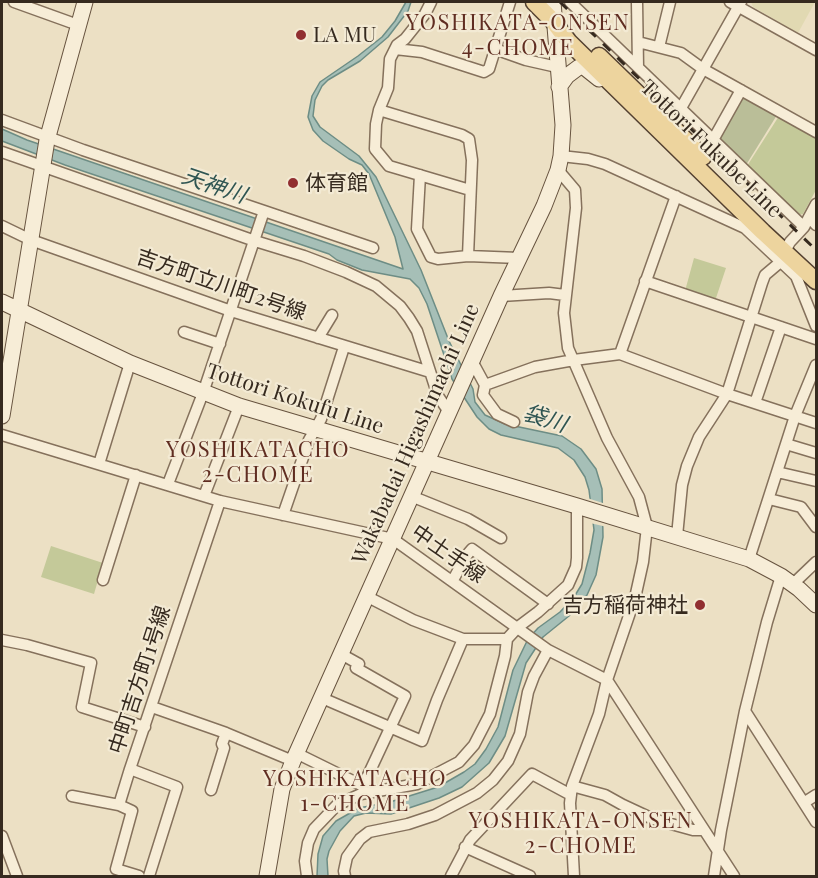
<!DOCTYPE html>
<meta charset="utf-8">
<style>
body{margin:0}
#map{position:relative;width:818px;height:878px;overflow:hidden;background:#ece0c4;font-family:"Playfair Display",serif}
canvas{display:block}
.frame{position:absolute;inset:0;border:3px solid #362a1f;pointer-events:none}
</style>
<div id="map">
<canvas width="818" height="878"></canvas>
<div class="frame"></div>
</div>
<script>
const ctx = document.querySelector('canvas').getContext('2d');
ctx.lineJoin = 'round';
function paint(path, color) { ctx.fillStyle = color; ctx.fill(path, 'evenodd'); }
const toPath = rows => new Path2D(rows.map(r => 'M' + r).join(''));
function stroke(path, color, width, dash) { ctx.strokeStyle = color; ctx.lineWidth = width; ctx.lineCap = dash ? 'butt' : 'round'; ctx.setLineDash(dash || []); ctx.stroke(path); }
function drawText(font, color, halo, rows, align = 'center') {
  ctx.font = font + ' "Playfair Display","Noto Sans JP",serif'; ctx.lineWidth = 4.5; ctx.setLineDash([]); ctx.textBaseline = 'middle'; ctx.strokeStyle = halo; ctx.fillStyle = color; for (const [text, x, y, turn = 0] of rows) {
    ctx.save(); ctx.translate(x, y); ctx.rotate((+turn || 0) * Math.PI / 180); ctx.textAlign = isNaN(turn) ? turn : align; if (halo) ctx.strokeText(text, 0, 0); ctx.fillText(text, 0, 0); ctx.restore();
  }
}
const farmland = toPath([
 [751,2,815,2,798,33,753,7]
]);
const green = toPath([
 [779,116,816,137,816,190,803,214,798,215,747,166],
 [694,258,726,268,715,301,685,291],
 [51,546,103,563,94,594,41,577]
]);
const cemetery = toPath([
 [742,95,777,115,746,165,717,138]
]);
const water = toPath([
 [406,2,411,2,408,11,388,37,360,61,328,80,322,86,315,100,313,116,320,127,359,156,376,177,421,270,449,341,473,389,475,402,485,415,505,424,562,436,581,449,596,469,602,489,603,537,596,575,587,595,569,616,543,637,526,663,505,736,489,763,462,787,439,798,391,814,366,813,354,816,340,831,329,851,327,859,328,876,317,876,318,854,323,836,336,821,359,808,390,802,438,787,464,772,475,764,486,749,498,727,513,670,528,639,538,628,560,612,574,597,582,584,590,553,594,530,589,490,585,477,574,460,558,448,501,435,489,429,477,417,452,379,427,304,419,288,410,279,362,270,337,260,329,254,65,165,2,141,2,129,27,140,403,269,395,237,369,174,362,165,349,159,323,141,313,130,308,117,312,96,320,82,358,56,382,37,395,21,406,2]
]);
const pier = toPath([
 [587,498,606,504,607,527,590,523]
]);
const street = toPath([
 [14,2,78,25],
 [431,2,425,14,405,39,397,45,390,59,388,88,379,110,376,124,375,149,389,166,470,190],
 [570,2,804,227],
 [637,2,638,67],
 [730,2,816,50],
 [638,42,681,53,703,69,816,132],
 [659,47,670,2],
 [395,49,422,52,484,72,489,69,510,2],
 [495,49,526,60,557,67],
 [379,110,462,135,469,139,472,160,468,256],
 [2,120,83,150,264,211,203,393,168,484],
 [669,124,681,108,741,2],
 [713,140,741,90],
 [2,152,255,241,304,256,346,272,376,286,400,306,409,318,417,331,438,396,449,412],
 [561,156,588,159,605,164,745,228,796,276,816,326],
 [558,170,575,190,576,208,564,313,568,348,607,438,639,497,647,527,643,562,635,598,607,680,599,714,572,786,570,803,574,876],
 [420,175,417,229,431,257,438,259,468,256,519,258],
 [816,204,809,217,816,225],
 [264,211,373,248],
 [2,226,31,240,231,311,430,372],
 [645,281,816,339],
 [501,296,549,293,565,295],
 [184,332,220,344],
 [318,338,332,315],
 [620,354,676,196],
 [472,361,485,385,535,367,574,360,620,354,727,394,816,423],
 [485,385,483,395,497,414,514,422],
 [755,403,781,327],
 [2,435,220,501,393,539,548,650,607,680,734,876],
 [786,444,816,453],
 [99,464,130,363],
 [777,472,816,481],
 [204,496,239,406],
 [411,496,468,519,501,538],
 [769,499,801,507,816,527],
 [283,515,309,440,321,419,344,347],
 [677,536,682,485,687,466,699,437,727,394,762,283,765,275,778,264,790,242,804,227,809,217],
 [749,559,795,416,816,365],
 [103,580,136,475],
 [453,580,466,556,472,549,548,604],
 [793,584,816,562],
 [366,596,413,620,463,639,507,639,518,627,538,612,568,585,576,567,577,558,577,506],
 [2,640,27,645,91,663,82,707,145,727],
 [322,698,422,741,437,700,463,639],
 [152,707,226,733,293,761],
 [745,711,816,822],
 [296,753,363,786,405,696,356,668,359,664,341,654],
 [130,769,119,805,132,811,116,869,139,876],
 [572,786,605,795,623,805,653,819,693,830,704,830],
 [211,790,224,748,222,744,226,733],
 [72,796,119,805],
 [805,802,816,795],
 [2,836,17,876],
 [465,847,530,876],
 [149,876,177,787,130,769,220,501],
 [307,876,305,861,308,843,314,829,337,805,361,794,417,784,459,762,474,745,490,714,505,656,507,639],
 [345,876,344,871,347,857,360,839,369,832,408,824,435,815,477,793,493,780,508,761,520,734,528,692,534,676,548,650],
 [451,876,470,840,532,774,571,795],
 [714,876,721,830,745,711,767,622,781,576]
]);
const secondary = toPath([
 [559,87,567,76,579,67,584,67,599,79],
 [2,302,130,363,239,406,577,506,749,559,781,576,799,589,816,605],
 [2,416,47,140,85,2],
 [267,876,282,789,293,761,501,296,544,206,558,170,561,156,563,125,553,2]
]);
const primary = toPath([
 [534,2,553,21,569,42,763,232,816,281],
 [599,56,703,157]
]);
const rail = toPath([
 [560,2,816,250]
]);
const markers = [
 [301,35,6,"#912f31"],
 [293,183,6,"#912f31"],
 [700,605,6,"#912f31"]
];
const poiNames = [
 ["LA MU",313,35],
 ["体育館",305,183],
 ["吉方稲荷神社",688,605,"right"]
];
const streetNames = [
 ["Tottori Fukube Line",711,149,44],
 ["吉方町立川町2号線",221,285,19],
 ["Tottori Kokufu Line",295,399,18],
 ["Wakabadai Higashimachi Line",416,434,-66],
 ["中土手線",448,554,35],
 ["中町吉方町1号線",140,680,-72]
];
const neighbourhoodNames = [
 ["YOSHIKATA-ONSEN",518,23],
 ["4-CHOME",518,48],
 ["YOSHIKATACHO",258,450],
 ["2-CHOME",258,475],
 ["YOSHIKATACHO",355,779],
 ["1-CHOME",355,804],
 ["YOSHIKATA-ONSEN",581,821],
 ["2-CHOME",581,846]
];
const waterNames = [
 ["天神川",214,186,19],
 ["袋川",545,419,18]
];
paint(farmland, '#e1d9b2');
paint(green, '#c4c999');
paint(cemetery, '#babe98');
paint(water, '#a6bfb7');
stroke(water, '#6d8d85', 1.5);
paint(pier, '#ece0c4');
stroke(street, '#85715c', 13);
stroke(secondary, '#67533f', 17);
stroke(primary, '#534030', 19);
stroke(street, '#f7edd7', 10);
stroke(secondary, '#f7edd7', 15);
stroke(primary, '#edd49e', 16);
stroke(rail, '#362a1f', 3, [10, 10]);
for (const [x, y, r, color] of markers) { const dot = new Path2D(); dot.arc(x, y, r, 0, 2 * Math.PI); ctx.fillStyle = color; ctx.fill(dot); stroke(dot, '#f3ead4', 2); }
drawText('21px', '#362a1f', '#f3ead4', poiNames, 'left');
drawText('21px', '#362a1f', '#f3ead4', streetNames);
ctx.letterSpacing = '1.5px';
drawText('22px', '#602d21', '#f3ead4', neighbourhoodNames);
ctx.letterSpacing = '0px';
drawText('italic 22px', '#2f5552', '#f3ead4', waterNames);
</script>
